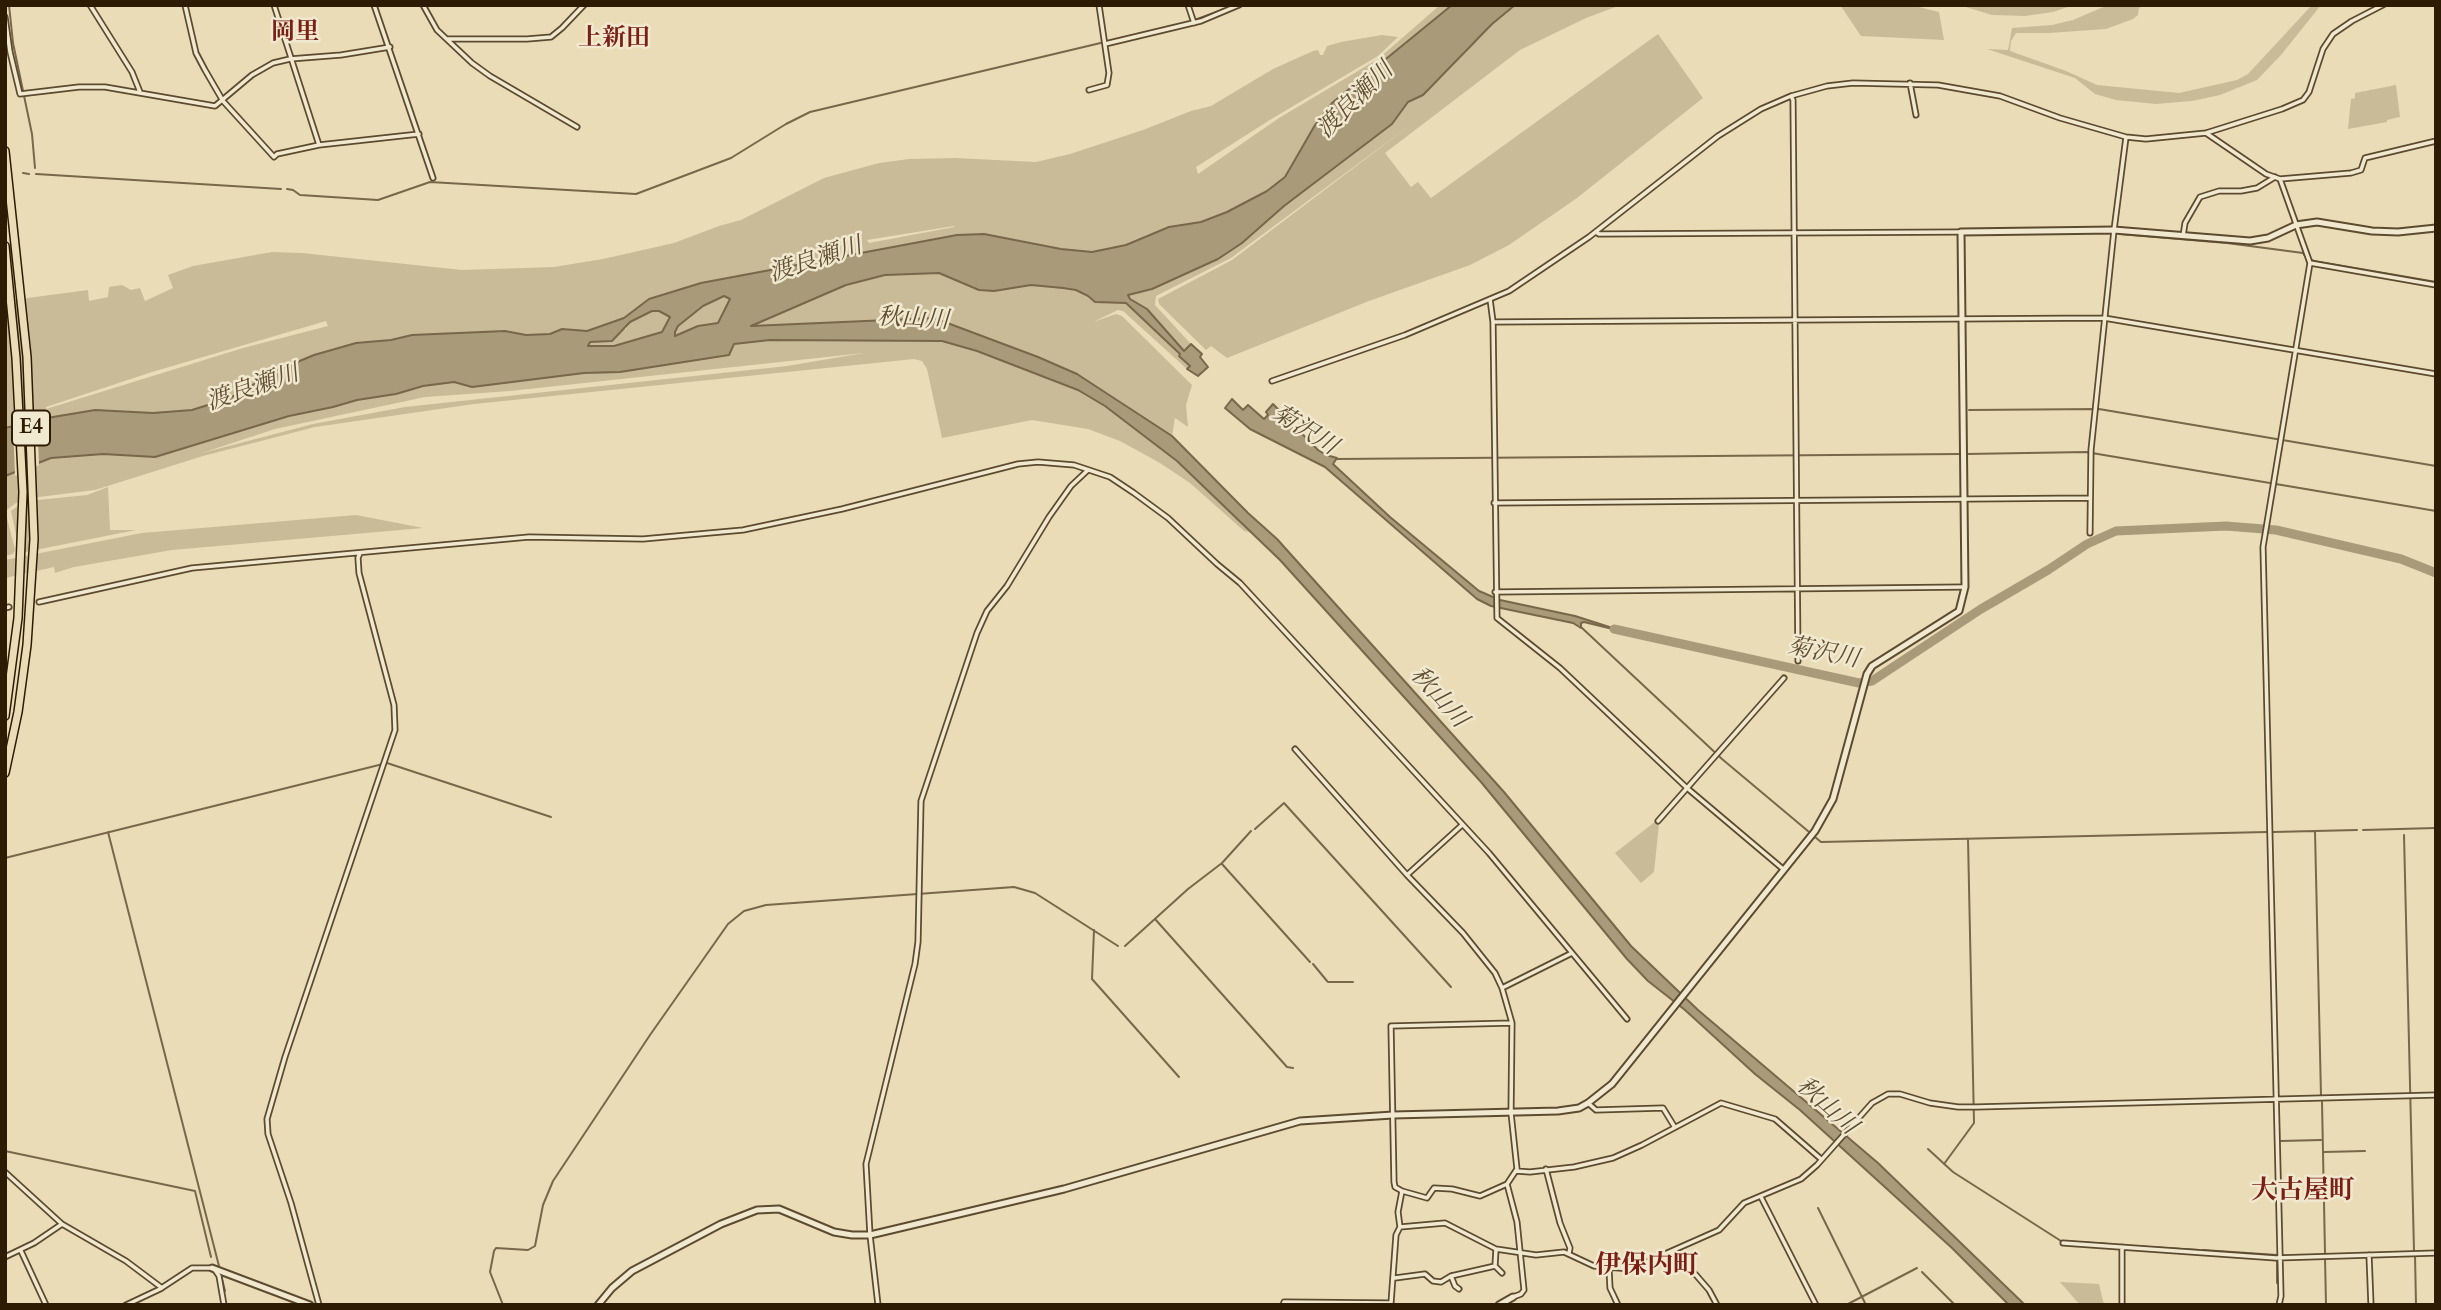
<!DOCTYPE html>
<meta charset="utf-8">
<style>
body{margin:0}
#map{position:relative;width:2441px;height:1310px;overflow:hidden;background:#e9dcb6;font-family:Cardo,serif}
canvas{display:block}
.frame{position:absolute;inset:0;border:7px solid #2e1b03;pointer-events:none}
</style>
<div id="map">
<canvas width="2441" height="1310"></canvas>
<div class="frame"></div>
</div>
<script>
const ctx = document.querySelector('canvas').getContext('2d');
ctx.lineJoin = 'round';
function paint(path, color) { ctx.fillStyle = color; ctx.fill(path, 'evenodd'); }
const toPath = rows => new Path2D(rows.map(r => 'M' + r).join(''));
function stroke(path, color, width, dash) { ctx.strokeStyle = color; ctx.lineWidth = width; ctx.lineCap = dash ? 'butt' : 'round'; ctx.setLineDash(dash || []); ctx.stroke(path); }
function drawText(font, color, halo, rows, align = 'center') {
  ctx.font = font + ' Cardo,"Noto Serif JP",serif'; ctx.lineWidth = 5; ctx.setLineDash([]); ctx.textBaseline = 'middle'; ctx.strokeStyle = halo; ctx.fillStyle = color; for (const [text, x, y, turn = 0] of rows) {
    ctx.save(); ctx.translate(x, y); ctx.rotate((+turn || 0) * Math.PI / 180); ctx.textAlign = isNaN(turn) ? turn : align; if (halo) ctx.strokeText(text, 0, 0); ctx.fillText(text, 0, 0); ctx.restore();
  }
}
const green = toPath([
 [1440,5,1452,5,1332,103,1315,125,1290,172,1274,186,1227,212,1201,222,1169,227,1126,245,1106,251,1077,252,1013,239,957,235,701,283,649,299,624,318,587,331,562,329,551,334,526,335,505,331,412,335,391,340,356,343,278,370,230,398,192,410,153,413,95,410,47,418,5,428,5,301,88,290,89,301,108,297,109,287,122,285,131,290,140,288,145,301,173,288,168,275,193,266,272,252,302,253,462,270,554,267,603,259,674,243,719,226,741,220,824,178,879,163,909,159,955,158,1036,162,1070,154,1143,130,1191,111,1211,106,1273,69,1313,51,1318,50,1320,55,1323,55,1327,46,1341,42,1382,35,1398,37,1378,56,1273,118,1196,167,1198,174,1279,118,1378,59],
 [954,227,869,243,867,240,954,226],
 [326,321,328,326,243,348,46,409,46,407,152,372],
 [1515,5,1621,5,1586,18,1520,50,1385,153,1411,187,1418,182,1431,198,1658,34,1703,98,1577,198,1509,245,1470,265,1369,301,1227,358,1211,346,1206,350,1159,304,1158,299,1232,260,1413,123,1231,258,1156,296,1155,305,1191,344,1184,351,1147,309,1130,299,1128,295,1152,289,1218,259,1242,243,1284,206,1358,151,1400,112,1408,101,1423,95,1492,24],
 [1840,5,1911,5,1939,12,1944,40,1861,36],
 [1959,5,2074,5,2053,12,2025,16,1992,15],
 [2108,5,2144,5,2139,8,2138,15,2133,19,2106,29,2049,33,2016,33,2011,41,2010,51,2066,71,2097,85,2179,93,2237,80,2248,74,2312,5,2321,5,2281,55,2257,80,2220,95,2192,101,2156,104,2116,100,2095,94,2075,78,1987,49,2008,50,2012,28,2052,25,2073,20],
 [2396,85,2400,117,2387,120,2387,122,2348,129,2351,99,2355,98,2355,93],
 [939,273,979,290,1031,285,1063,288,1076,290,1095,302,1127,303,1181,354,1179,356,1190,366,1187,369,1123,311,1118,310,1093,322,1116,314,1122,316,1192,385,1186,405,1188,427,1175,418,1172,436,1106,392,934,318,749,327,846,285,885,275],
 [724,296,730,299,718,323,698,326,675,336,675,332,678,326,703,306],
 [652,311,659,311,670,317,662,332,614,346,588,347,590,342,626,329,630,322],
 [770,340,942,341,977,351,1078,390,1105,406,1177,461,1253,533,1244,531,1190,483,1160,463,1120,441,1088,429,1032,420,942,438,927,369,922,361,914,359,474,404,315,427,203,456,95,490,39,497,16,503,5,511,5,476,51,458,103,454,155,457,289,416,333,407,357,400,396,394,423,386,454,382,472,387,584,373,620,372,729,355,734,344],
 [864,353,787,366,405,407,313,424,202,453,275,429,425,397,510,391],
 [108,487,110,530,136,530,20,553,11,511,18,506,38,500,87,495],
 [6,514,15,550,13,554,5,556],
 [356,515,423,528,172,550,74,567,58,572,55,573,54,567,5,578,5,560,142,533],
 [1656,821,1659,824,1654,872,1641,883,1615,853],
 [2060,1282,2099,1284,2104,1305,2080,1305]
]);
const water = toPath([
 [1452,5,1515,5,1492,24,1423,95,1408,102,1392,124,1284,206,1242,243,1218,259,1152,289,1128,295,1130,299,1147,309,1184,351,1191,344,1202,354,1200,357,1208,367,1198,376,1187,369,1190,366,1179,356,1180,354,1126,303,1095,302,1088,296,1076,290,1063,288,1031,285,994,291,979,290,939,273,885,275,846,285,751,326,934,318,1038,357,1077,374,1172,436,1248,513,1277,539,1504,792,1631,946,1698,1010,1878,1163,2025,1305,2009,1305,1952,1248,1800,1110,1755,1074,1685,1010,1648,981,1627,959,1481,782,1280,560,1177,461,1105,406,1078,390,977,351,942,341,770,340,734,344,729,355,620,372,584,373,472,387,454,382,423,386,396,394,357,400,333,407,289,416,155,457,103,454,51,458,5,476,5,428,47,418,95,410,153,413,192,410,230,398,278,370,314,355,356,343,391,340,412,335,505,331,526,335,550,334,562,329,587,331,624,318,649,299,701,283,957,235,984,234,1061,249,1092,252,1126,245,1169,227,1201,222,1227,212,1267,191,1285,177,1315,125,1332,103,1452,5],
 [724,296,730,299,718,323,698,326,675,336,675,332,678,326,703,306,724,296],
 [652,311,659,311,670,317,662,332,614,346,588,346,590,342,612,341,630,322,652,311],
 [1232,399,1243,410,1248,405,1264,419,1268,415,1266,412,1273,404,1318,450,1326,455,1337,458,1333,464,1390,517,1479,591,1500,600,1575,616,1625,632,1584,622,1581,623,1581,628,1573,623,1491,606,1477,599,1325,467,1250,429,1225,408,1232,399]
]);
const pier = toPath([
 [37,416,39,465,15,476,13,423]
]);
const stream = toPath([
 [9,5,13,43,32,134,35,168],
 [1243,6,1244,5],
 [23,173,29,174],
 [36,174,281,189],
 [287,189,293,190,300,195,378,200,430,182,636,194,731,158,786,124,810,112,1189,22,1233,6],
 [2120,234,2227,243,2303,253,2305,256],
 [2310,259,2314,261,2436,282],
 [1969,410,2099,409,2436,466],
 [1966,454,2086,452,2436,511],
 [1336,459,1960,454],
 [1581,627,1722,759,1821,842,2267,832],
 [1255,829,1284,803,1451,987],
 [2363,830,2436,828],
 [2315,831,2321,1096],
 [108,832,220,1270],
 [2273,832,2357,830],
 [2404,835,2414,1251],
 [5,858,387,763,551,817],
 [1222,864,1310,962],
 [1155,919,1287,1067,1293,1068],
 [1094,930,1092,979,1179,1077],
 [1125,946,1188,889,1222,863,1251,831],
 [1313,964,1327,981],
 [1328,982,1353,982],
 [2322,1102,2325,1253],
 [2281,1141,2321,1140],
 [1928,1149,1953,1172,2061,1241,2109,1244],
 [5,1151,195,1191,211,1257],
 [2324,1152,2365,1151],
 [1944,1164,1974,1123,1968,839],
 [1818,1208,1866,1305],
 [2115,1245,2199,1250],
 [2203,1250,2277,1255,2277,1283],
 [2415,1255,2416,1305],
 [2325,1257,2326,1305],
 [1922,1272,1955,1305],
 [221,1275,225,1291],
 [503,1305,490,1272,494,1251,496,1248,528,1250,535,1246,543,1205,553,1181,650,1035,728,924,744,911,766,905,1014,887,1035,893,1118,946],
 [1846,1305,1917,1268]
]);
const river = toPath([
 [1614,629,1859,683,1872,681,1981,609,2048,570,2087,544,2116,531,2226,526,2276,530,2401,559,2436,573]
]);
const minorTunnel = toPath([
 [9,607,39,602]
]);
const minor = toPath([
 [90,5,132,72,140,92],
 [185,5,196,53,205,70,223,101,274,157,277,154,319,145,419,134],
 [274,5,319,145],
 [374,5,433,178],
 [423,5,437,30,472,63,490,76,577,127],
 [1188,5,1194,23],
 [5,17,10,52,20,94,79,87,105,87,215,106,252,75,273,63,290,59,341,55,390,47],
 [447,39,527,39,551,37,562,28,584,5],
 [1105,44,1201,21,1239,5],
 [1910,83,1916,115],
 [1089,90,1107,85,1109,73,1099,5],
 [1791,96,1793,100,1798,661],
 [2206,133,2266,174,2280,179,2351,173,2361,170,2365,158,2436,141],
 [1596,232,1599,234,1960,232],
 [2183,236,2185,223,2200,197,2219,191,2241,191,2257,188,2275,177],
 [2310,263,2436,285],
 [1490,299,1493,322,1497,618,1560,668,1687,788,1783,869],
 [1493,322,2104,318,2436,374],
 [1272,381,1405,335,1509,291,1589,237,1718,136,1761,109,1791,96,1827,86,1853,83,1938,85,2000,96,2060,118,2126,137,2146,139,2206,133,2282,109,2303,100,2309,92,2323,49,2333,34,2352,21,2383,5],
 [1494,503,2090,498],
 [2090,533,2091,450,2114,230,2126,137],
 [1495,592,1965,587],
 [39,602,192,568,529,537,643,539,743,530,842,509,1018,464,1038,462,1074,465,1110,477,1134,493,1168,518,1217,564,1240,583,1489,853,1627,1019],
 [5,608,9,607],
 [1295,749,1407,875,1463,933,1495,973,1502,988,1512,1023],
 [1658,821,1784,678],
 [1407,875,1462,825],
 [1502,988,1572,953],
 [1588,1103,1596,1110,1663,1108,1674,1126],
 [1546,1169,1560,1223,1570,1248,1569,1253],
 [1516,1171,1530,1172,1574,1167,1613,1158,1642,1145,1721,1103,1775,1119,1821,1159],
 [5,1172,62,1224,126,1261,162,1288],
 [1402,1191,1427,1198,1434,1188,1452,1189,1480,1196,1507,1184],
 [1761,1197,1816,1305],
 [1400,1227,1445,1223,1496,1249,1536,1255,1564,1252,1594,1266,1631,1269,1719,1230,1744,1203,1801,1179,1817,1165,1872,1103,1888,1094,1900,1094,1930,1103,1958,1107,1976,1107,2436,1095],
 [2063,1243,2276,1258,2436,1253],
 [2122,1247,2122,1305],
 [1496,1249,1495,1266,1502,1273],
 [21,1251,46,1305],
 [1672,1252,1696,1275,1709,1290,1717,1305],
 [2369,1255,2371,1305],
 [5,1257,34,1243,62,1224],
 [1609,1269,1610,1288,1618,1305],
 [215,1270,219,1276,224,1305],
 [1395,1278,1425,1274,1433,1281,1441,1282,1451,1276],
 [1459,1289,1455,1286,1451,1276,1495,1266],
 [126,1305,160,1289,192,1268,212,1268],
 [319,1305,291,1203,268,1134,267,1119,285,1057,395,730,394,705,359,573,358,558,360,553],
 [878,1305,870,1235,866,1164,915,964,918,942,921,801,977,633,987,611,1007,586,1049,517,1071,486,1088,470],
 [1283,1305,1284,1302,1391,1303,1396,1235,1400,1227,1398,1212,1402,1191,1395,1187,1394,1182,1391,1026,1512,1023,1511,1113,1517,1169,1507,1184,1517,1222,1524,1290,1521,1294,1513,1297],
 [2279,1305,2281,1296,2263,547,2310,263,2280,179]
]);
const tertiary = toPath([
 [212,1268,310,1305],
 [598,1305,612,1288,632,1271,721,1224,757,1210,779,1209,834,1232,852,1235,870,1235,1064,1189,1300,1121,1393,1115,1558,1111,1579,1108,1588,1103,1612,1084,1815,831,1833,799,1867,674,1872,666,1959,611,1965,587,1961,232,2114,230,2250,241,2268,238,2296,225,2317,222,2372,231,2398,232,2436,228],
 [1499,1305,1513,1297]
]);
const motorway = toPath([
 [5,151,27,357,34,539,27,645,18,712,5,773],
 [5,246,16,358,23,492,18,618,5,716]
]);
const shields = [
 [31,428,38]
];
const shieldNames = [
 ["E4",31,428]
];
const neighbourhoodNames = [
 ["岡里",295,33],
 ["上新田",614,39]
];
const waterNames = [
 ["渡良瀬川",1356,101,-45],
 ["渡良瀬川",816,261,-18],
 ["秋山川",913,320,3],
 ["渡良瀬川",253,389,-19],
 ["菊沢川",1304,431,32],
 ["菊沢川",1823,654,11],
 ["秋山川",1438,698,48],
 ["秋山川",1826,1107,42]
];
const quarterNames = [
 ["大古屋町",2303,1192],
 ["伊保内町",1647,1267]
];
paint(green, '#c9bb98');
paint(water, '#a99a79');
stroke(water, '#78674a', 2);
paint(pier, '#e9dcb6');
stroke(stream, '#78674a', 2);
stroke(river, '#a99a79', 9);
stroke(minorTunnel, '#c4b592', 3.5, [3.5, 2]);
stroke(minor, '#5d4b30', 7);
stroke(tertiary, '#5d4b30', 9);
stroke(motorway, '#2e1b03', 10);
stroke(minor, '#f1e8d0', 3.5);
stroke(tertiary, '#f1e8d0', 5);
stroke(motorway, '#e9dcb6', 7);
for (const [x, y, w] of shields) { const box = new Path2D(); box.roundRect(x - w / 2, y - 17.5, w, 35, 5); ctx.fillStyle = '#f1e8d0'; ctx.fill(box); stroke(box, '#2e1b03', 2); }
drawText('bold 21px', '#2e1b03', null, shieldNames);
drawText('bold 24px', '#7a1f14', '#f1e8d0', neighbourhoodNames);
drawText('italic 24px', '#5f4e32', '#f1e8d0', waterNames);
drawText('bold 26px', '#7a1f14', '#f1e8d0', quarterNames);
</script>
